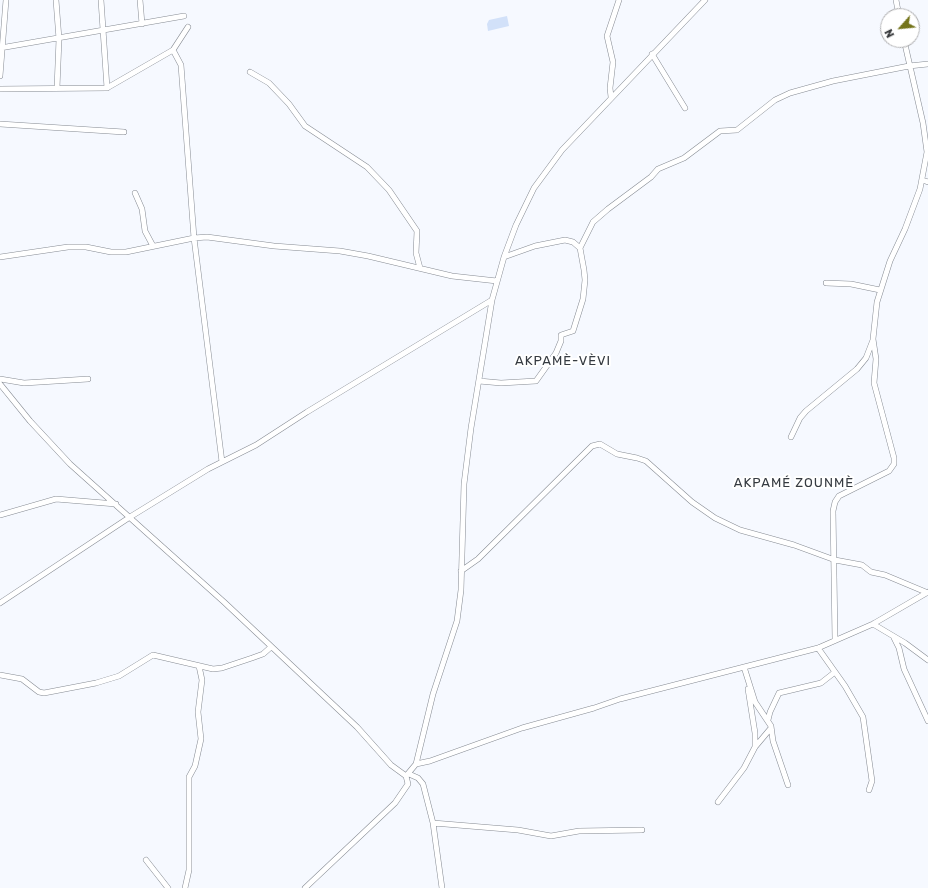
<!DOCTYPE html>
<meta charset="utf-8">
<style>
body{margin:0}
#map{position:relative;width:928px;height:888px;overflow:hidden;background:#f6f9ff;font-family:Rubik,sans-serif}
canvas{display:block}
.north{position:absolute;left:880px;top:8px;width:40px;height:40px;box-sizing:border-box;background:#fff;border:1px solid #afafb1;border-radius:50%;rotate:243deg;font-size:11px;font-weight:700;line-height:16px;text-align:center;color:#36383b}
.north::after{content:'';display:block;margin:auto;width:14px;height:18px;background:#74741a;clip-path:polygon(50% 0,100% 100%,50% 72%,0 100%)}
</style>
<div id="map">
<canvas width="928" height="888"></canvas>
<div class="north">N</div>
</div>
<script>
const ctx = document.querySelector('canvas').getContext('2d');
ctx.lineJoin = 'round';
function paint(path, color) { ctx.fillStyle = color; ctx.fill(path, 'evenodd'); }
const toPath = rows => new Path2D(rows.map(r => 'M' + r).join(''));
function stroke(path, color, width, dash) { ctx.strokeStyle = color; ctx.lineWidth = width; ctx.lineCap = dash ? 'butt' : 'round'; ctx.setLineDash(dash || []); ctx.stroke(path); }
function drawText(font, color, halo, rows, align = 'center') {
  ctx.font = font + ' Rubik,sans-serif'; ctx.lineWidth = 4; ctx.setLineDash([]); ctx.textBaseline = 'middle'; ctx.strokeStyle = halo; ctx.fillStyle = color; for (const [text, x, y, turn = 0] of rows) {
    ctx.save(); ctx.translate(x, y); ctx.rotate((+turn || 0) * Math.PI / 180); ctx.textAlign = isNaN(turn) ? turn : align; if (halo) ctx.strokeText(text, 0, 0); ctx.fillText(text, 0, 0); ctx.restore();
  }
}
const green = toPath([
 [507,16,509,26,488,31,487,24,489,20]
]);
const minor = toPath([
 [56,0,59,39,57,88],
 [101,0,107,88],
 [140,0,142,24],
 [896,0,899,16],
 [0,48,184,16],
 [173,50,181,65,194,238,222,462],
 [652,54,685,108],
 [250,72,269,83,289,104,305,126,367,167,389,190,417,231,416,253,420,268],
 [0,76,6,0],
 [0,89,107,88,173,50,188,27],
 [611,97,610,88,613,62,607,36,619,0],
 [0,124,124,132],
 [922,180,928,182],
 [135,193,142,209,145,231,153,246],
 [580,248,593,222,608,209,651,177,658,169,684,158,720,131,737,130,775,100,790,93,833,81,909,66,928,64],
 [0,257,68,247,86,247,111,252,126,252,194,238,207,237,274,246,340,251,368,256,452,276,497,281],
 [826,283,851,284,880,290],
 [0,379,24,383,88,379],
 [479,381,501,383,536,381,556,353,561,341,561,335,573,331,583,299,585,280,584,270,580,248,573,242,565,240,535,246,504,257],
 [0,384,30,421,70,464,224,602,357,727,391,765,406,776,408,784,395,803,305,888],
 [791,437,800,418,806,411,857,369,866,358,873,340],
 [0,515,56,499,116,504],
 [461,571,478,559,592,446,600,444,617,454,637,458,646,461,692,502,715,518,740,530,794,545,835,560,862,565,871,572,885,575,928,593],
 [0,603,130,517,208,469,256,445,307,412,492,300],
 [873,624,905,643,928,660],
 [894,638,899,648,904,669,928,721],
 [835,639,833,511,835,502,839,496,889,471,894,464,894,458,874,383,876,359,873,339,877,302,890,261,905,229,920,189,927,152,923,123,904,40],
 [818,648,845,686,863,717,872,781,869,790],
 [744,667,755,702,771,726,773,741,788,785],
 [0,675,22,679,39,692,44,693,96,683,119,676,153,655,213,669,222,668,252,658,263,654,271,647],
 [748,689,755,733,755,747],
 [768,720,770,712,779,693,821,683,835,672],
 [416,764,430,761,522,728,594,708,620,699,818,648,873,624,928,592],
 [409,774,418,778,423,784,433,823,442,888],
 [406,776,416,764,433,694,457,621,461,590,464,484,471,428,492,300,504,257,516,225,534,188,562,150,705,0],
 [718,802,744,768,755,747,771,728],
 [433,823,518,830,551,836,579,831,642,830],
 [146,860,168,888],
 [185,888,189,870,189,777,195,766,201,739,198,712,202,680,199,666]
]);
const quarterNames = [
 ["AKPAMÈ-VÈVI",563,361],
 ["AKPAMÉ ZOUNMÈ",794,483]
];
paint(green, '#d2e1f9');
stroke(minor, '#868b93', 6);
stroke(minor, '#fff', 5);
ctx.letterSpacing = '1px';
drawText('13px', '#363b41', '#fff', quarterNames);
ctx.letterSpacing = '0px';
</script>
